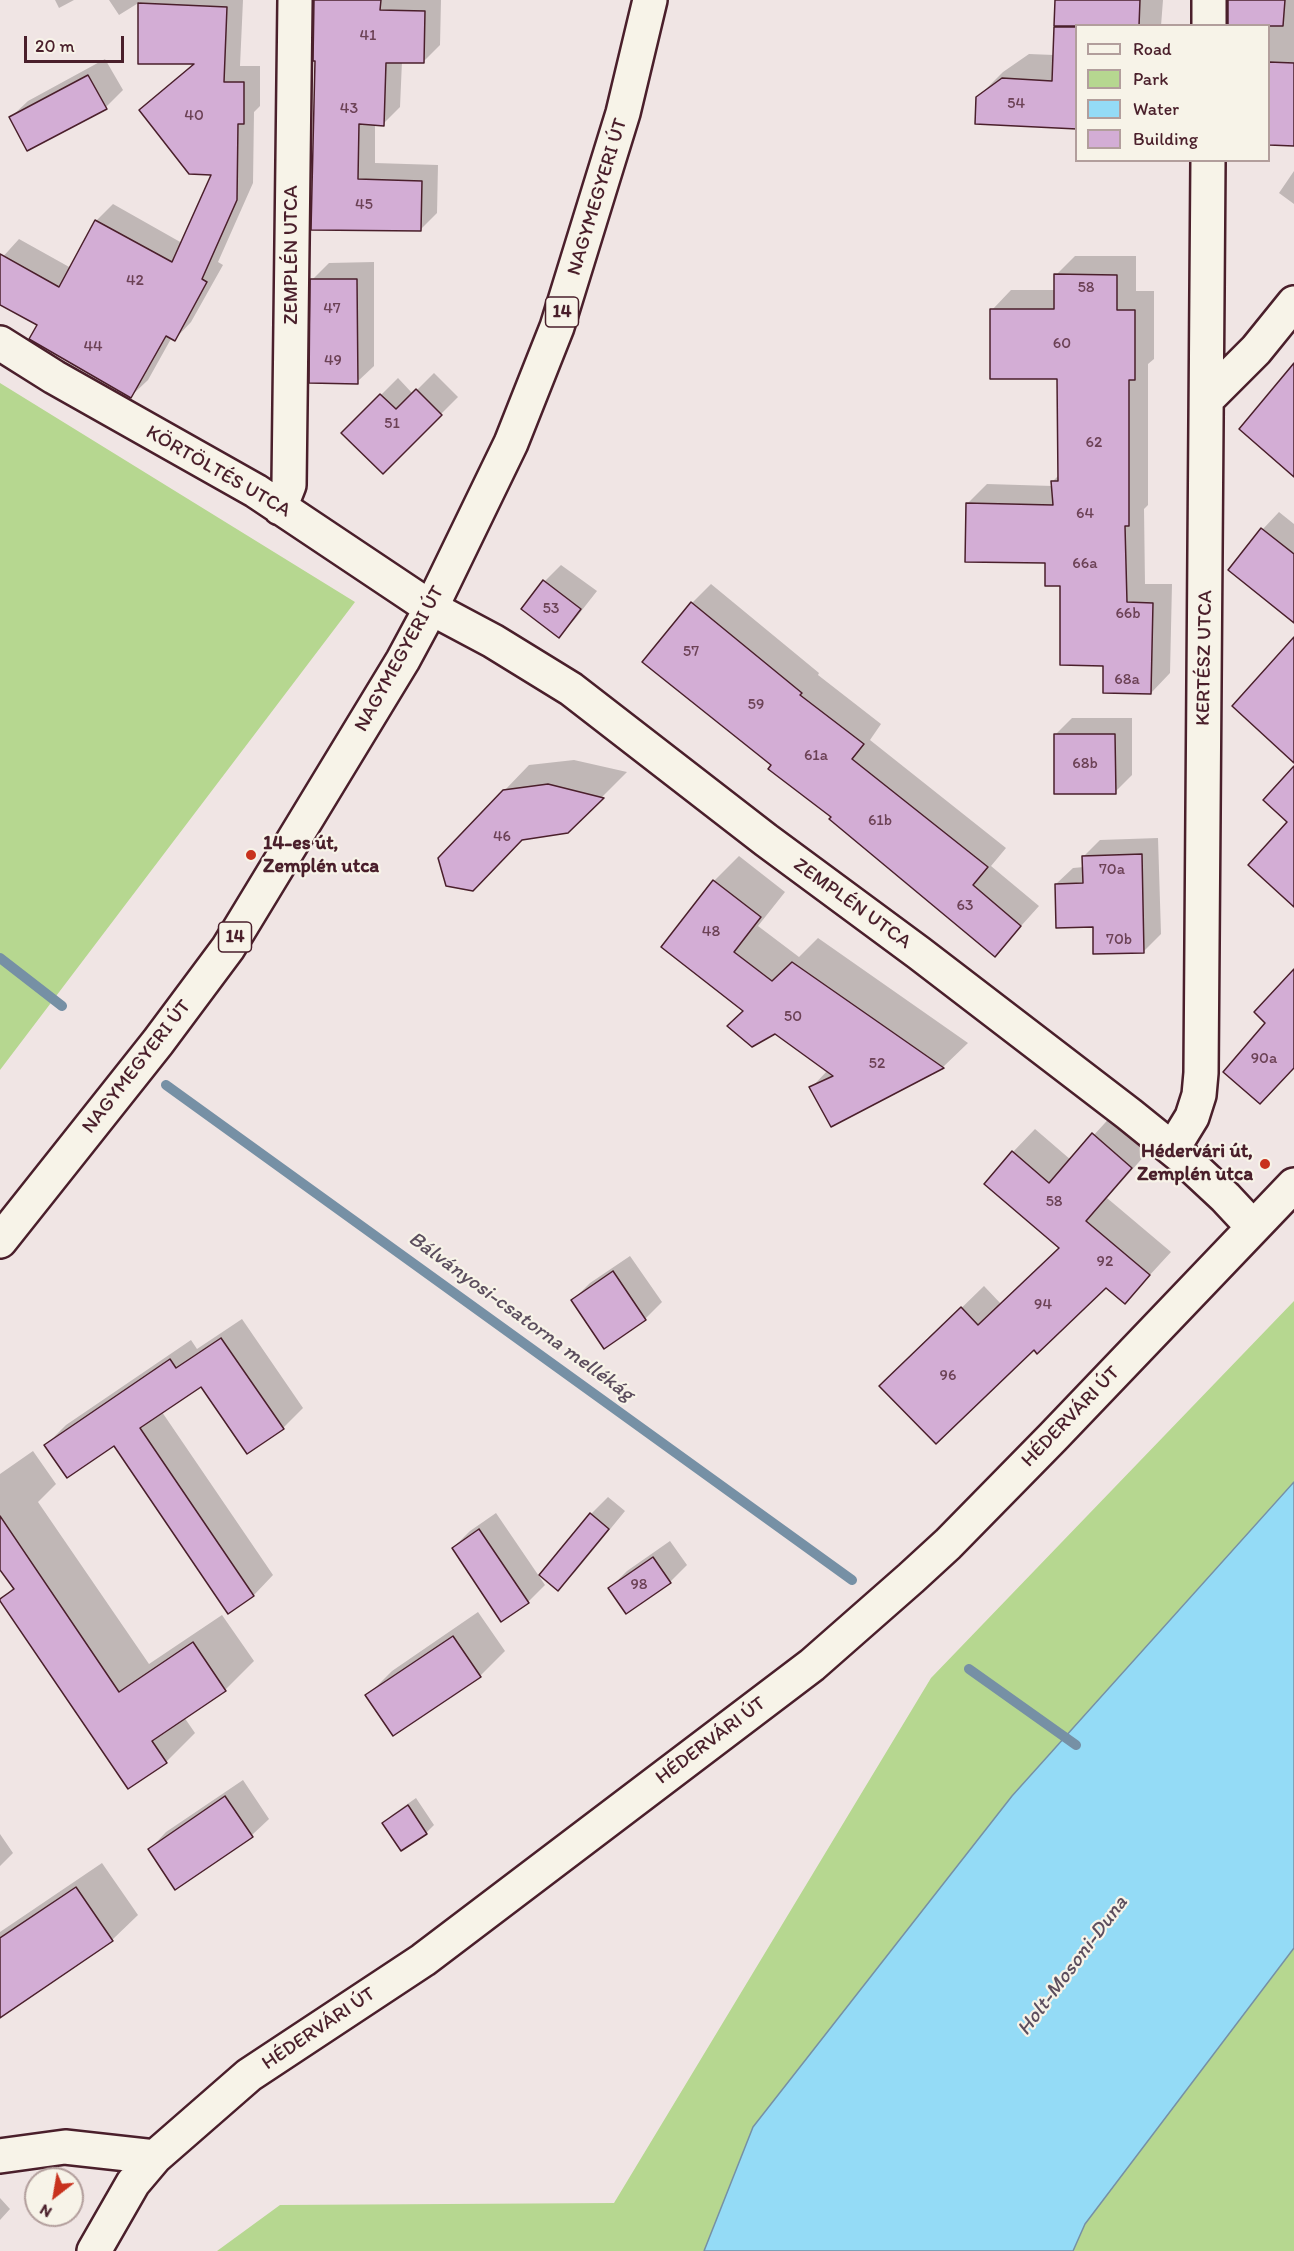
<!DOCTYPE html>
<meta charset="utf-8">
<style>
body{margin:0}
#map{position:relative;width:1294px;height:2251px;overflow:hidden;background:#f0e5e4;font-family:Itim,sans-serif}
canvas{display:block}
.legend{position:absolute;left:1075px;top:24px;width:195px;height:138px;box-sizing:border-box;background:#f7f3e8;border:2px solid #b29e9c;margin:0;padding:8px 10px;list-style:none;font-size:18px;color:#4a1f2b}
.legend li{display:flex;align-items:center;gap:12px;height:30px}
.legend b{width:30px;border:2px solid #b29e9c}
.north{position:absolute;left:24px;top:2167px;width:60px;height:60px;box-sizing:border-box;background:#f7f3e8;border:2px solid #b29e9c;border-radius:50%;rotate:211deg;font-size:16px;font-weight:700;line-height:24px;text-align:center;color:#4a1f2b}
.north::after{content:'';display:block;margin:auto;width:21px;height:27px;background:#c8321e;clip-path:polygon(50% 0,100% 100%,50% 72%,0 100%)}
.scale{position:absolute;left:24px;top:36px;width:100px;height:27px;box-sizing:border-box;border:3px solid #4a1f2b;border-top:0;padding-left:8px;font-size:18px;line-height:21px;white-space:nowrap;color:#4a1f2b;-webkit-text-stroke:4px #f7f3e8;paint-order:stroke}
</style>
<div id="map">
<canvas width="1294" height="2251"></canvas>
<ul class="legend">
<li><b style="height:8px;background:#f7f3e8"></b>Road</li>
<li><b style="height:16px;background:#b6d790"></b>Park</li>
<li><b style="height:16px;background:#94dbf6"></b>Water</li>
<li><b style="height:16px;background:#d3add5"></b>Building</li>
</ul>
<div class="north">N</div>
<div class="scale">20 m</div>
</div>
<script>
const ctx = document.querySelector('canvas').getContext('2d');
ctx.lineJoin = 'round';
function paint(path, color) { ctx.fillStyle = color; ctx.fill(path, 'evenodd'); }
const toPath = rows => new Path2D(rows.map(r => 'M' + r).join(''));
function stroke(path, color, width, dash) { ctx.strokeStyle = color; ctx.lineWidth = width; ctx.lineCap = dash ? 'butt' : 'round'; ctx.setLineDash(dash || []); ctx.stroke(path); }
function drawText(font, color, halo, rows, align = 'center') {
  ctx.font = font + ' Itim,sans-serif'; ctx.lineWidth = 4.5; ctx.setLineDash([]); ctx.textBaseline = 'middle'; ctx.strokeStyle = halo; ctx.fillStyle = color; for (const [text, x, y, turn = 0] of rows) {
    ctx.save(); ctx.translate(x, y); ctx.rotate((+turn || 0) * Math.PI / 180); ctx.textAlign = isNaN(turn) ? turn : align; if (halo) ctx.strokeText(text, 0, 0); ctx.fillText(text, 0, 0); ctx.restore();
  }
}
const green = toPath([
 [0,383,355,602,0,1070],
 [1294,1301,1294,1482,1012,1796,754,2127,704,2251,217,2251,280,2205,614,2203,931,1678],
 [1294,1948,1294,2251,1073,2251,1085,2224]
]);
const water = toPath([
 [1294,1482,1294,1948,1085,2224,1073,2251,704,2251,753,2127,1012,1796,1294,1482]
]);
const shadow = toPath([
 [55,0,74,0,59,8],
 [109,0,243,0,240,66,260,66,260,106,254,112,253,183,218,262,223,265,191,322,175,339,172,337,148,380,131,396,39,325,0,303,0,260,19,239,71,268,96,221,113,204,182,243,213,174,141,110,195,63,139,62,140,2,119,15],
 [314,0,441,0,440,45,423,62,402,61,400,107,383,124,375,124,375,163,438,165,437,213,420,230,312,228,317,60],
 [1056,0,1163,0,1161,26,1076,26,1076,127,977,98,1003,72,1029,54,1054,55],
 [1229,0,1294,0,1294,144,1268,143,1268,26],
 [105,59,123,90,106,107,11,117,28,101],
 [1294,171,1294,204,1279,193],
 [1075,256,1136,256,1136,291,1154,291,1154,359,1148,364,1148,505,1144,509,1145,584,1172,584,1170,673,1151,693,1104,665,1062,585,1046,562,967,504,987,484,1053,486,1052,482,1059,475,1059,378,992,310,1011,290,1055,290,1056,275],
 [374,262,374,366,357,382,312,280,329,263],
 [434,373,458,397,383,472,343,433,398,378,413,394],
 [1279,512,1294,524,1294,610,1230,570,1263,529],
 [561,565,597,591,575,619,559,636,545,581],
 [711,584,819,673,818,675,881,724,870,740,1006,848,991,866,1039,906,995,955,773,765,692,603],
 [1072,718,1132,718,1132,775,1115,792,1055,735],
 [574,760,627,772,567,832,504,791,529,765],
 [1158,838,1161,934,1144,951,1094,925,1056,884,1073,868,1084,867,1083,857,1100,840],
 [739,856,785,892,758,926,799,957,818,938,968,1043,943,1067,832,1125,811,1088,828,1070,745,1011,714,881],
 [1115,1112,1154,1145,1107,1198,1171,1252,1125,1302,1106,1286,1034,1348,904,1364,984,1286,1001,1304,1060,1247,1013,1152,1035,1129,1071,1160],
 [630,1256,662,1302,645,1319,573,1300,590,1283],
 [242,1319,303,1408,283,1428,202,1385,162,1412,273,1575,254,1595,115,1444,46,1445,66,1425,191,1340,197,1349],
 [33,1451,56,1484,38,1502,149,1664,222,1615,254,1661,225,1690,184,1717,195,1733,166,1762,128,1787,1,1600,14,1587,0,1567,0,1474],
 [608,1497,625,1511,575,1572,558,1589,541,1575,591,1514],
 [496,1513,545,1585,528,1602,502,1619,453,1548,470,1531],
 [670,1541,687,1565,670,1582,610,1588,627,1571],
 [478,1612,505,1651,480,1676,367,1696,392,1671],
 [243,1780,269,1819,252,1835,176,1887,150,1849,166,1832],
 [416,1798,434,1825,426,1833,384,1823,392,1815],
 [0,1834,13,1853,0,1866],
 [102,1863,138,1915,112,1940,0,2016,0,1932],
 [0,2198,10,2209,0,2220]
]);
const stream = toPath([
 [0,958,62,1006],
 [166,1085,852,1580],
 [969,1669,1076,1745]
]);
const building = toPath([
 [314,0,381,0,380,10,425,11,424,63,386,63,384,126,359,124,358,179,422,181,421,231,311,230,315,61,313,61,314,0],
 [1055,0,1140,0,1139,26,1054,26,1055,0],
 [1228,0,1285,0,1283,26,1228,26,1228,0],
 [138,3,227,7,224,82,244,82,244,124,238,124,237,200,202,279,207,282,175,341,166,336,131,398,29,339,37,325,0,305,0,254,59,287,95,220,172,262,211,175,189,174,139,110,194,64,138,64,138,3],
 [1054,27,1077,27,1077,129,975,124,976,97,1002,78,1052,81,1054,27],
 [1269,62,1294,63,1294,146,1269,145,1269,62],
 [88,75,107,109,27,151,9,117,88,75],
 [1054,274,1117,275,1117,310,1135,310,1135,380,1129,380,1129,526,1125,526,1127,602,1153,603,1151,694,1103,693,1103,666,1060,665,1060,586,1045,586,1045,563,965,562,966,503,1053,505,1051,481,1058,481,1057,379,990,379,990,309,1054,309,1054,274],
 [310,279,357,279,358,384,309,383,310,279],
 [1294,363,1294,477,1239,429,1294,363],
 [416,389,442,415,383,474,341,433,380,394,396,409,416,389],
 [1261,528,1294,554,1294,623,1228,570,1261,528],
 [543,580,581,609,559,638,521,609,543,580],
 [691,602,802,693,800,695,864,744,852,759,988,867,973,885,1021,926,995,957,829,819,831,817,768,769,771,765,642,662,691,602],
 [1294,637,1294,763,1232,706,1294,637],
 [1054,734,1115,734,1116,794,1054,794,1054,734],
 [1294,766,1294,907,1248,865,1287,822,1263,800,1294,766],
 [548,784,604,798,568,833,522,840,473,891,446,886,438,858,503,790,548,784],
 [1142,854,1144,953,1093,954,1093,927,1056,928,1055,884,1083,883,1082,856,1142,854],
 [713,880,761,917,734,952,772,981,792,962,944,1068,831,1127,809,1087,833,1076,775,1034,752,1047,727,1026,743,1011,661,947,713,880],
 [1294,969,1294,1068,1260,1104,1223,1072,1265,1023,1254,1012,1294,969],
 [1092,1133,1132,1168,1086,1221,1150,1275,1125,1304,1106,1288,1037,1354,1034,1350,936,1444,879,1386,961,1307,978,1325,1059,1248,984,1184,1012,1151,1049,1183,1092,1133],
 [613,1271,646,1320,604,1349,571,1300,613,1271],
 [221,1338,284,1429,247,1454,201,1387,140,1428,254,1596,228,1614,114,1446,67,1478,44,1445,170,1359,176,1368,221,1338],
 [590,1513,609,1529,558,1591,539,1575,590,1513],
 [0,1516,119,1692,193,1642,226,1691,152,1741,167,1763,128,1789,0,1601,0,1599,14,1589,0,1570,0,1516],
 [479,1529,529,1603,501,1622,452,1548,479,1529],
 [653,1557,671,1583,626,1614,608,1588,653,1557],
 [453,1636,481,1677,393,1736,365,1695,453,1636],
 [225,1796,253,1837,175,1890,148,1849,225,1796],
 [408,1805,427,1834,401,1851,382,1823,408,1805],
 [76,1887,113,1941,0,2018,0,1938,76,1887]
]);
const minor = toPath([
 [1209,26,1209,0],
 [0,343,54,377,256,491,431,608,493,641,571,689,766,840,919,953,1129,1114,1181,1156,1225,1197,1253,1227],
 [1208,398,1256,350,1294,303],
 [280,508,289,485,295,0],
 [1173,1148,1192,1117,1199,1095,1201,1073,1208,160],
 [0,2156,65,2147,155,2157],
 [94,2251,133,2183,155,2157,249,2075,423,1960,812,1665,911,1578,948,1544,1053,1437,1294,1185]
]);
const major = toPath([
 [0,1241,158,1042,228,948,403,660,431,608,511,443,557,327,623,113,650,0]
]);
const markers = [
 [251,855,6,"#c8321e"],
 [1265,1164,6,"#c8321e"]
];
const numberNames = [
 ["41",368,36],
 ["54",1016,104],
 ["43",349,109],
 ["40",194,116],
 ["45",364,205],
 ["42",135,281],
 ["58",1086,288],
 ["47",332,309],
 ["60",1062,344],
 ["44",93,347],
 ["49",333,361],
 ["51",392,424],
 ["62",1094,443],
 ["64",1085,514],
 ["66a",1085,564],
 ["53",551,609],
 ["66b",1128,614],
 ["57",691,652],
 ["68a",1127,680],
 ["59",756,705],
 ["61a",816,756],
 ["68b",1085,764],
 ["61b",880,821],
 ["46",502,837],
 ["70a",1112,870],
 ["63",965,906],
 ["48",711,932],
 ["70b",1119,940],
 ["50",793,1017],
 ["90a",1264,1059],
 ["52",877,1064],
 ["58",1054,1202],
 ["92",1105,1262],
 ["94",1043,1305],
 ["96",948,1376],
 ["98",639,1585]
];
const shields = [
 [562,312,33],
 [235,937,33]
];
const shieldNames = [
 ["14",562,312],
 ["14",235,937]
];
const streetNames = [
 ["NAGYMEGYERI ÚT",598,197,-73],
 ["ZEMPLÉN UTCA",292,255,-90],
 ["KÖRTÖLTÉS UTCA",218,472,30],
 ["KERTÉSZ UTCA",1205,658,-89],
 ["NAGYMEGYERI ÚT",400,659,-61],
 ["ZEMPLÉN UTCA",852,904,36],
 ["NAGYMEGYERI ÚT",137,1067,-52],
 ["HÉDERVÁRI ÚT",1071,1417,-46],
 ["HÉDERVÁRI ÚT",711,1741,-37],
 ["HÉDERVÁRI ÚT",319,2029,-34]
];
const poiNames = [
 ["14-es út,",263,844],
 ["Zemplén utca",263,867],
 ["Hédervári út,",1253,1152,"right"],
 ["Zemplén utca",1253,1175,"right"]
];
const waterNames = [
 ["Bálványosi-csatorna mellékág",521,1317,36],
 ["Holt-Mosoni-Duna",1073,1966,-53]
];
paint(green, '#b6d790');
paint(water, '#94dbf6');
stroke(water, '#7690a5', 1.5);
paint(shadow, '#0003');
stroke(stream, '#7690a5', 10);
paint(building, '#d3add5');
stroke(building, '#4a1f2b', 1.5);
stroke(minor, '#4a1f2b', 38);
stroke(major, '#4a1f2b', 38);
stroke(minor, '#f7f3e8', 33);
stroke(major, '#f7f3e8', 33);
for (const [x, y, r, color] of markers) { const dot = new Path2D(); dot.arc(x, y, r, 0, 2 * Math.PI); ctx.fillStyle = color; ctx.fill(dot); stroke(dot, '#f7f3e8', 2); }
drawText('16px', '#6c4256', null, numberNames);
for (const [x, y, w] of shields) { const box = new Path2D(); box.roundRect(x - w / 2, y - 15, w, 30, 4.5); ctx.fillStyle = '#f7f3e8'; ctx.fill(box); stroke(box, '#4a1f2b', 1.5); }
drawText('bold 18px', '#4a1f2b', null, shieldNames);
drawText('20px', '#4a1f2b', '#f7f3e8', streetNames);
drawText('bold 20px', '#4a1f2b', '#f7f3e8', poiNames, 'left');
drawText('italic 21px', '#5c4e5e', '#f7f3e8', waterNames);
</script>
